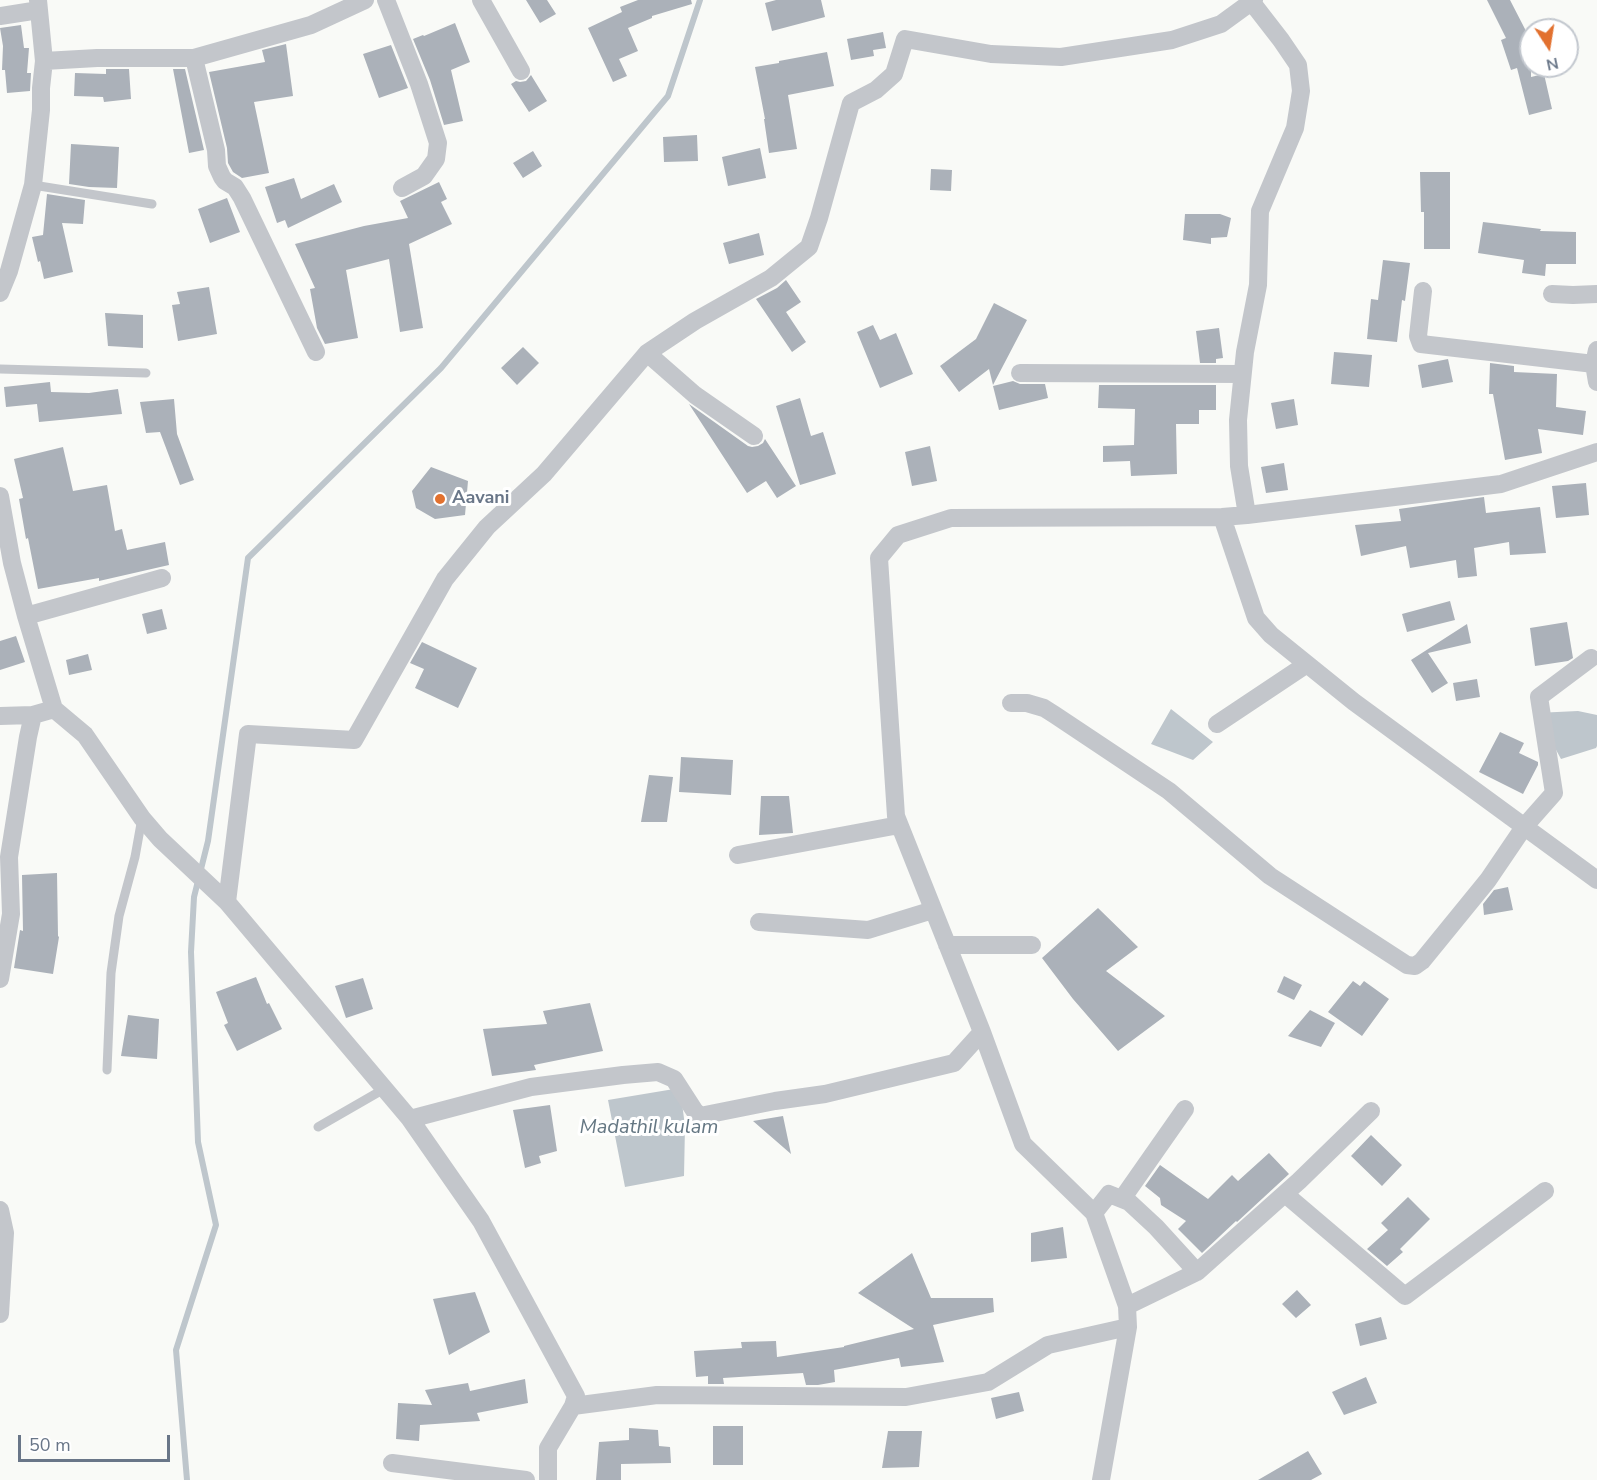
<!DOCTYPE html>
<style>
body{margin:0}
#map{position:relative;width:1597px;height:1480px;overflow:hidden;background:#f9faf7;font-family:"Nunito Sans",sans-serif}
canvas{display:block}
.north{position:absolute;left:1519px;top:18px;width:60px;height:60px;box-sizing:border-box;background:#fff;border:2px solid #c3c8cf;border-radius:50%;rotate:168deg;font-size:16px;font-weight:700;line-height:24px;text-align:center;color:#697688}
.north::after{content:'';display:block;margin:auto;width:21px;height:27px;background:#e2712f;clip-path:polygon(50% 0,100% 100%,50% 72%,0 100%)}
.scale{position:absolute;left:18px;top:1435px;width:152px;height:27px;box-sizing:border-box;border:3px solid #697688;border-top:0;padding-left:8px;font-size:18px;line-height:21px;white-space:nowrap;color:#697688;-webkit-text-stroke:4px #fff;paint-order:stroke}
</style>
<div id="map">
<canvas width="1597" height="1480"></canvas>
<div class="north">N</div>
<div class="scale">50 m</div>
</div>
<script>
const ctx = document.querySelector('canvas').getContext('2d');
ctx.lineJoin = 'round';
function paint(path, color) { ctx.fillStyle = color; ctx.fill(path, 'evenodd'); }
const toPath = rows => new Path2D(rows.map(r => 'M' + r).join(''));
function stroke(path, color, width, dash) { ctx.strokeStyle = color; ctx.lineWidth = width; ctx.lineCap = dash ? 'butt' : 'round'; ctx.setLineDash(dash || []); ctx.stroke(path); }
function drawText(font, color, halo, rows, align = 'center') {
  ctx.font = font + ' "Nunito Sans",sans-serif'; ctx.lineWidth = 6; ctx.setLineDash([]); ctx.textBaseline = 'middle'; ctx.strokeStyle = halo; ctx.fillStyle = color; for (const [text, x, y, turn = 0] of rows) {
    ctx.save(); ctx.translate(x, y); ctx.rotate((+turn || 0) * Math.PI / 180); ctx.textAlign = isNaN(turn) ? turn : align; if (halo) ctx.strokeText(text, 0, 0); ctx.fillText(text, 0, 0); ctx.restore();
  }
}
const water = toPath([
 [1171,709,1213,742,1193,760,1151,744],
 [1578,711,1597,715,1597,746,1596,748,1561,759,1536,713],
 [680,1088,685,1126,684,1176,625,1187,608,1100]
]);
const stream = toPath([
 [187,1480,176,1350,216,1225,198,1142,191,952,194,897,208,841,248,558,441,368,668,96,700,0]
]);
const building = toPath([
 [526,0,547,0,556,14,540,23],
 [638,0,691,0,692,4,652,16,652,18,628,28,638,51,619,59,627,76,613,82,588,28,622,12,620,7],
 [776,0,821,0,825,17,772,31,765,3],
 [1487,0,1510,0,1526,31,1531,30,1531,77,1544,74,1552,109,1529,115,1517,68,1511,70,1501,40,1506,38],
 [455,23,470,62,451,70,463,121,444,125,430,80,413,39,423,35,424,36],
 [21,25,24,48,29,48,27,73,31,73,30,91,7,93,5,70,2,70,3,46,0,28],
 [883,32,886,48,873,50,874,56,851,60,847,39],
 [286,44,293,96,254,102,269,173,242,178,233,172,228,163,227,148,209,72,265,62,262,50],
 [391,45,408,88,379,98,363,54],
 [827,52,834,86,788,95,797,149,769,153,764,119,765,119,755,67,779,63,779,61],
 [106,69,129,69,131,99,104,102,103,97,74,96,75,73,106,74],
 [173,69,185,69,204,150,189,153],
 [531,75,547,101,529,112,511,84,516,81,520,82,526,81],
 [697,135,698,161,664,162,663,137],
 [71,144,119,147,117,188,89,187,69,184],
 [760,148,766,178,728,186,722,157],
 [533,151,542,166,523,178,513,163],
 [931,169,952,170,951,191,930,190],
 [1420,172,1450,172,1450,249,1424,249,1424,212,1421,212],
 [294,178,301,199,334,184,342,202,288,228,285,220,277,223,265,187],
 [439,182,447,199,441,202,452,224,409,244,423,328,400,332,389,259,346,270,358,338,325,344,317,328,310,289,315,288,295,244,364,226,408,218,400,201],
 [47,194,85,200,83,224,62,223,73,272,44,279,40,261,38,262,32,237,43,235],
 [227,198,240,232,210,243,198,209],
 [1185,214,1220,214,1231,218,1227,237,1211,238,1211,244,1183,240],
 [1483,222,1541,229,1540,231,1576,232,1576,264,1546,264,1545,276,1522,273,1524,260,1478,253],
 [759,233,764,255,729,264,723,243],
 [1383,260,1410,263,1405,301,1402,300,1397,342,1367,339,1371,299,1378,300],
 [786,280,801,302,786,312,806,342,792,352,756,299,777,288],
 [209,287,217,334,178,341,172,305,180,304,177,292],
 [994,303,1027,320,993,385,989,369,959,392,940,366,976,339],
 [105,313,143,315,143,348,108,346],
 [873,325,880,340,896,333,913,374,880,388,857,332],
 [1219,328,1223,358,1216,359,1216,363,1200,363,1196,331],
 [523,347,539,363,517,385,501,368],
 [1334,352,1372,355,1369,387,1331,384],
 [1448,359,1453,382,1422,388,1418,365],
 [1490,363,1514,366,1514,372,1557,374,1556,407,1586,411,1583,435,1538,429,1542,453,1505,460,1493,394,1489,394],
 [1013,381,1020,384,1045,384,1048,398,999,410,993,386],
 [50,382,51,392,89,393,118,389,122,414,39,422,37,404,6,407,4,387],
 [1099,385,1216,385,1216,410,1199,410,1199,424,1176,424,1177,474,1131,476,1130,461,1103,462,1103,446,1134,445,1135,409,1098,408],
 [800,398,811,436,823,432,836,474,800,485,776,406],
 [174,399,177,434,194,480,180,485,160,432,146,433,140,402],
 [1294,399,1298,425,1276,429,1271,403],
 [689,404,748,446,752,447,758,446,763,443,765,439,796,486,777,498,766,481,747,493],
 [930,446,937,481,912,486,905,452],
 [63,447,73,491,107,485,115,531,122,529,127,550,165,542,169,565,99,581,99,578,38,589,28,538,26,539,19,499,23,498,14,459],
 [1284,463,1288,490,1266,493,1261,467],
 [431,467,468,481,465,515,435,519,416,508,412,491],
 [1586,483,1589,515,1556,518,1552,486],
 [1484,497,1486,513,1540,507,1546,553,1510,555,1509,542,1474,548,1477,576,1458,578,1456,560,1410,568,1406,546,1361,556,1355,525,1401,521,1399,509],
 [1450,601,1455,620,1407,632,1402,614],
 [162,609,167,629,147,634,142,614],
 [1567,622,1573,658,1568,661,1535,666,1530,628],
 [1467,624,1471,643,1428,653,1448,683,1432,693,1411,660],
 [16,636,25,662,0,670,0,641],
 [422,642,477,668,458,708,415,688,424,669,410,663],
 [88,654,92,670,69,675,66,660],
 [1477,679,1480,697,1456,701,1453,683],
 [1500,732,1524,743,1519,753,1538,762,1538,765,1523,794,1479,772],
 [681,757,733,760,731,795,679,792],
 [649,775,673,777,667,822,641,822],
 [761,796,789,796,793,833,759,835],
 [57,873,58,936,59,937,53,974,14,968,20,930,23,931,22,875],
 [1508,887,1513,910,1484,915,1483,904,1494,890],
 [1098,908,1138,947,1106,971,1165,1016,1118,1051,1073,999,1042,958],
 [1284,976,1302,985,1294,1000,1277,992],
 [256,977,267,1004,269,1003,282,1029,237,1051,224,1025,228,1023,216,992],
 [363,978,373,1009,346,1018,335,986],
 [1353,981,1360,986,1364,981,1389,999,1362,1036,1328,1012],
 [590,1003,603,1051,534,1065,536,1070,492,1076,483,1029,547,1024,543,1011],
 [1310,1010,1335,1023,1321,1047,1288,1036],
 [128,1015,159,1019,157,1059,121,1056],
 [550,1105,557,1151,539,1156,541,1163,525,1168,513,1110],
 [783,1116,791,1154,753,1121],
 [1371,1135,1402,1165,1382,1186,1351,1156],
 [1269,1153,1289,1174,1237,1222,1236,1221,1202,1253,1178,1229,1186,1221,1161,1205,1160,1198,1145,1186,1160,1165,1208,1199,1232,1175,1238,1181],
 [1408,1197,1430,1219,1400,1249,1403,1252,1387,1266,1367,1249,1388,1230,1381,1223],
 [1063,1227,1067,1258,1031,1262,1031,1233],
 [912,1253,931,1298,993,1298,994,1312,933,1325,944,1362,901,1367,899,1358,834,1370,835,1382,818,1385,806,1385,803,1373,723,1378,724,1384,708,1384,708,1376,696,1377,694,1351,742,1348,741,1342,776,1341,777,1357,844,1347,844,1346,914,1329,858,1293],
 [1297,1290,1311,1305,1296,1318,1282,1304],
 [475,1292,490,1332,449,1355,433,1299],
 [1381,1317,1387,1339,1360,1346,1355,1324],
 [1366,1377,1377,1403,1344,1415,1332,1392],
 [525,1379,528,1403,477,1413,480,1421,420,1425,419,1441,396,1439,398,1403,432,1405,425,1390,468,1383,470,1391],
 [1019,1392,1024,1411,996,1419,991,1398],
 [713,1426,743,1426,743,1465,713,1465],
 [629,1428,658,1430,659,1446,670,1447,671,1463,621,1464,621,1480,596,1480,599,1442,629,1440],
 [888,1431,922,1431,919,1467,882,1468],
 [1308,1451,1322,1474,1311,1480,1258,1480]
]);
const lane = toPath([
 [33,185,152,204],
 [0,369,146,373],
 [107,1070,111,973,119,916,135,857,142,818],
 [318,1127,384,1089]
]);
const street = toPath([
 [386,0,419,84,438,143,436,159,424,176,402,188],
 [481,0,521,71],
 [0,16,39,10],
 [194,58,216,150,217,166,222,177,225,181,235,187,242,198,316,352],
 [44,61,97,58,194,58,311,25,365,0],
 [1423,291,1418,336,1421,344,1594,364],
 [0,293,9,271,33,185,41,110,41,88,44,61,38,0],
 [1552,294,1573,295,1597,294],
 [1597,350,1594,364,1597,382],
 [647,353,695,395,754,436],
 [1020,373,1242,374],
 [0,496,12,563,26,616,54,709,85,735,142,818,160,839,227,902,410,1119,481,1221,576,1396,573,1406],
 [1247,515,1239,466,1238,420,1245,352,1258,285,1260,211,1295,128,1301,91,1298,65,1281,40,1250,0],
 [1222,517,1256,618,1271,635,1354,702,1597,880],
 [26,616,162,578],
 [1011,703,1027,703,1044,708,1055,715,1169,791,1270,876,1407,965,1415,966,1422,961,1488,880,1524,827,1554,793,1539,697,1591,658],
 [0,716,33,715],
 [1217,724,1307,664],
 [738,855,899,825],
 [227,902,248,734,354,740,445,579,487,527,544,474,647,353,695,321,771,278,809,247,819,218,851,103,876,90,894,74,905,39,991,54,1061,57,1172,40,1221,24,1254,0],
 [759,922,868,930,933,910],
 [947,945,1032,945],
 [0,979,11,914,9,857,28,737,33,715,54,709],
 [410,1119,531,1087,623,1075,658,1072,674,1079,694,1110,700,1116,775,1101,825,1094,954,1063,982,1032],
 [1285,1194,1405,1296,1545,1191],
 [1122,1199,1185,1109],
 [0,1210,5,1233,0,1314],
 [1094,1213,1109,1194,1129,1202,1156,1227,1197,1272,1299,1181,1371,1111],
 [1127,1306,1197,1272],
 [392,1463,526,1480],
 [548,1480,548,1448,573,1406,657,1395,906,1397,988,1382,1048,1345,1128,1327,1127,1306,1094,1213,1023,1144,982,1032,896,816,879,558,898,535,951,518,1222,517,1247,515,1501,484,1597,452],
 [1101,1480,1128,1327]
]);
const markers = [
 [440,499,6,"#e2712f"]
];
const poiNames = [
 ["Aavani",452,499]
];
const waterNames = [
 ["Madathil kulam",649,1128]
];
paint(water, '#bec6cc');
stroke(stream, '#bec6cc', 6);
paint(building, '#abb1b9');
stroke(lane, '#c3c6cb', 9);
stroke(street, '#c3c6cb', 18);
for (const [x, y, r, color] of markers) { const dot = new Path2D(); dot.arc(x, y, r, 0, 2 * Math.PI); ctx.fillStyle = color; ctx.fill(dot); stroke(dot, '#fff', 2); }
drawText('bold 18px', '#697688', '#fff', poiNames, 'left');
drawText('italic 20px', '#657783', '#fff', waterNames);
</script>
